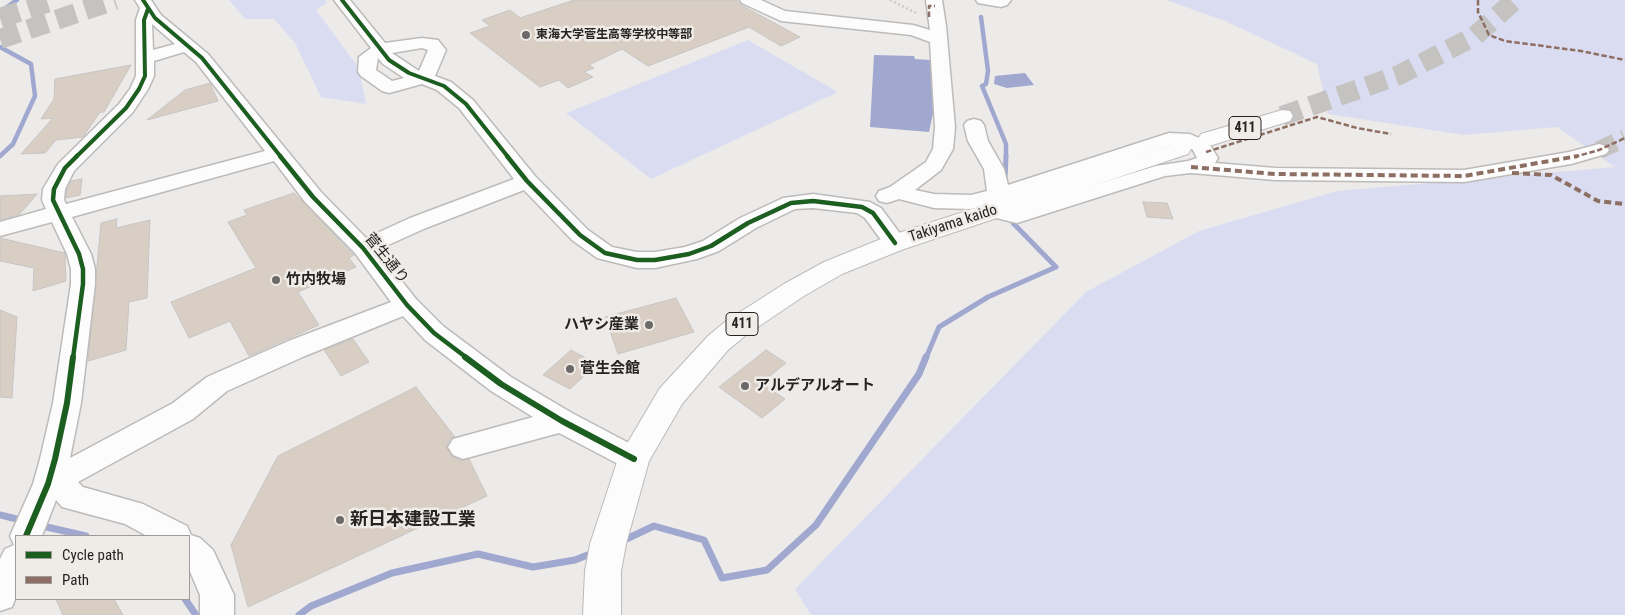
<!DOCTYPE html>
<meta charset="utf-8">
<style>
body{margin:0}
#map{position:relative;width:1625px;height:615px;overflow:hidden;background:#edebe9;font-family:"Roboto Condensed",sans-serif}
canvas{display:block}
.legend{position:absolute;left:15px;top:535px;width:175px;height:65px;box-sizing:border-box;background:#efebe7;border:1px solid #9f9b99;margin:0;padding:6px 9px;list-style:none;font-size:15px;color:#262423}
.legend li{display:flex;align-items:center;gap:10px;height:25px}
.legend b{width:25px;border:1px solid #9f9b99}
</style>
<div id="map">
<canvas width="1625" height="615"></canvas>
<ul class="legend">
<li><b style="height:6px;background:#1b5e20"></b>Cycle path</li>
<li><b style="height:6px;background:#8d6e63"></b>Path</li>
</ul>
</div>
<script>
const ctx = document.querySelector('canvas').getContext('2d');
ctx.lineJoin = 'round';
function paint(path, color) { ctx.fillStyle = color; ctx.fill(path, 'evenodd'); }
const toPath = rows => new Path2D(rows.map(r => 'M' + r).join(''));
function stroke(path, color, width, dash) { ctx.strokeStyle = color; ctx.lineWidth = width; ctx.lineCap = dash ? 'butt' : 'round'; ctx.setLineDash(dash || []); ctx.stroke(path); }
function drawText(font, color, halo, rows, align = 'center') {
  ctx.font = font + ' "Roboto Condensed","Noto Sans JP",sans-serif'; ctx.lineWidth = 5; ctx.setLineDash([]); ctx.textBaseline = 'middle'; ctx.strokeStyle = halo; ctx.fillStyle = color; for (const [text, x, y, turn = 0] of rows) {
    ctx.save(); ctx.translate(x, y); ctx.rotate((+turn || 0) * Math.PI / 180); ctx.textAlign = isNaN(turn) ? turn : align; if (halo) ctx.strokeText(text, 0, 0); ctx.fillText(text, 0, 0); ctx.restore();
  }
}
const green = toPath([
 [229,0,325,0,327,3,316,10,359,68,366,104,321,97,295,43,274,19,245,19],
 [1166,0,1625,0,1625,615,811,615,795,589,1086,292,1199,231,1337,191,1615,167,1557,127,1464,135,1328,114,1317,64,1225,21],
 [748,40,838,92,651,179,566,113]
]);
const water = toPath([
 [874,55,914,56,915,59,930,60,934,109,929,132,870,127],
 [1025,73,1034,85,1007,88,994,84,995,76]
]);
const streamFar2 = toPath([
 [0,12,17,0],
 [981,17,988,71,986,84,982,86,1006,144,1006,157],
 [0,47,31,64,35,96,13,144,0,156]
]);
const streamFar1 = toPath([
 [1005,180,1006,156],
 [926,358,939,327,988,297,1056,267,1013,223]
]);
const stream = toPath([
 [0,515,25,521],
 [38,525,86,536],
 [620,542,654,526,704,540,722,578,767,570,816,525,919,374,926,357],
 [185,599,196,615],
 [299,615,311,606,392,573,478,554,533,567,575,560,595,552]
]);
const building = toPath([
 [574,0,737,0,741,5,800,37,781,46,749,27,648,66,622,49,589,65,594,68,584,72,593,77,568,88,559,80,540,87,470,33,490,26,482,20,510,10,520,18,574,0],
 [131,65,104,112,100,112,83,137,56,140,45,153,21,154,53,118,41,119,54,99,55,79,131,65],
 [210,83,218,101,147,120,185,90,210,83],
 [82,179,80,195,66,198,67,190,71,181,82,179],
 [294,193,354,255,349,258,356,267,298,292,319,325,249,356,230,321,189,338,171,302,256,268,228,222,247,215,244,210,294,193],
 [37,194,20,214,0,220,0,196,37,194],
 [1143,202,1167,203,1173,219,1147,217,1143,202],
 [117,219,116,228,150,220,147,298,129,302,126,350,88,361,101,223,117,219],
 [0,238,65,253,66,281,33,291,34,268,0,261,0,238],
 [676,298,694,332,618,354,605,317,676,298],
 [0,310,17,317,12,398,0,397,0,310],
 [353,339,369,362,341,376,324,350,353,339],
 [571,350,597,364,570,389,543,375,571,350],
 [766,350,786,363,761,383,785,399,762,418,719,387,766,350],
 [416,387,455,437,451,438,446,446,451,456,462,461,469,459,487,496,248,607,231,545,278,456,416,387],
 [56,599,114,599,123,615,63,615,56,599]
]);
const minorTunnel = toPath([
 [1599,150,1625,138]
]);
const highwayTunnel = toPath([
 [0,18,56,0],
 [0,39,115,0],
 [1282,116,1399,75,1475,36,1515,0]
]);
const path = toPath([
 [890,0,918,14]
]);
const minor = toPath([
 [135,0,151,0,161,15,208,54,321,192,366,238,410,218,514,179,459,108,437,90,422,84,389,93,382,91,361,76,358,72,359,57,371,48,334,0,350,0,385,43,422,38,438,40,446,50,435,76,451,82,473,100,535,176,588,230,612,247,637,252,655,252,685,247,703,241,740,218,783,198,813,194,870,202,881,208,907,243,903,248,895,250,887,248,865,218,857,213,813,208,795,209,756,228,719,251,697,259,655,268,637,268,597,258,572,240,524,190,426,228,377,250,416,299,443,326,511,377,572,413,644,451,649,459,644,467,634,471,624,467,559,433,463,459,453,455,448,447,453,439,533,417,491,391,425,340,403,316,305,356,227,391,193,419,78,482,83,487,143,504,187,526,191,535,200,538,213,550,234,595,234,615,200,615,200,595,189,569,189,536,147,536,125,524,62,507,56,500,42,536,16,536,16,597,12,607,0,611,0,559,5,549,14,545,10,536,33,484,40,459,53,403,71,284,71,269,67,254,52,222,0,236,0,222,46,209,42,200,43,189,58,164,119,104,130,89,136,76,136,20,140,8,135,0],
 [152,24,175,44,153,50,152,24],
 [422,48,428,50,419,71,392,53,422,48],
 [184,52,196,62,265,151,66,204,64,200,65,189,74,171,133,112,148,89,154,76,154,61,184,52],
 [378,58,383,64,404,78,392,81,376,70,378,58],
 [274,161,305,202,355,253,391,302,291,340,207,377,173,403,70,458,81,403,95,284,95,269,91,254,72,217,274,161],
 [740,0,761,0,785,11,913,25,930,30,926,0,942,0,946,26,955,127,953,149,941,170,915,190,934,194,971,195,987,191,984,169,968,141,964,125,967,121,974,119,981,121,984,125,988,141,1004,169,1008,185,1169,133,1190,134,1208,142,1218,158,1215,163,1275,168,1464,170,1569,152,1599,144,1606,146,1609,150,1606,154,1571,164,1464,182,1275,180,1191,173,1165,176,1017,223,988,216,985,211,988,206,996,204,1016,209,1156,166,1188,161,1197,158,1193,150,1186,146,1171,145,1007,200,971,209,934,208,899,199,887,203,879,201,876,196,879,191,890,187,926,162,933,149,935,127,930,42,911,35,781,21,742,3,740,0],
 [976,0,1011,0,1007,5,1001,7,978,3,976,0]
]);
const highway = toPath([
 [1282,110,1290,111,1293,116,1290,121,1209,146,1201,144,1198,139,1201,134,1282,110],
 [1180,142,1188,144,1191,149,1188,154,904,249,842,274,804,296,746,335,728,350,682,404,649,461,626,544,621,571,621,615,583,615,585,571,590,544,618,459,660,388,708,336,726,321,784,284,824,262,886,237,1180,142]
]);
const quietFar1 = toPath([
 [1478,0,1478,12,1489,35,1505,41,1581,51,1625,60],
 [929,17,929,6,935,6],
 [1206,152,1317,117,1357,128,1391,134],
 [1574,157,1599,150,1625,138]
]);
const quiet = toPath([
 [1191,167,1275,174,1464,176,1578,156],
 [1512,173,1551,175,1598,201,1625,204]
]);
const cyclewayFar2 = toPath([
 [143,0,155,18,202,58,281,157],
 [342,0,389,60,409,73,444,86,466,104,508,157],
 [76,157,126,108,139,89,145,76,144,20,148,9]
]);
const cyclewayFar1 = toPath([
 [280,156,313,197,363,248,407,305,434,333,467,358],
 [507,156,527,181,580,235,605,253,637,260,655,260,689,254,711,246,748,223,791,203,813,201,862,207,873,213,895,243],
 [73,358,83,284,83,269,79,254,53,200,54,189,65,168,77,156]
]);
const cycleway = toPath([
 [465,357,501,384,562,421,634,459],
 [26,536,48,484,55,459,67,403,73,357]
]);
const markers = [
 [526,35,5,"#6c6a68"],
 [276,280,5,"#6c6a68"],
 [649,325,5,"#6c6a68"],
 [570,369,5,"#6c6a68"],
 [745,386,5,"#6c6a68"],
 [340,520,5,"#6c6a68"]
];
const farPoinames = [
 ["東海大学菅生高等学校中等部",536,35]
];
const shields = [
 [1245,128,32],
 [742,324,32]
];
const shieldNames = [
 ["411",1245,128],
 ["411",742,324]
];
const streetNames = [
 ["Takiyama kaido",953,224,-18],
 ["菅生通り",386,259,51]
];
const poiNames = [
 ["竹内牧場",286,280],
 ["ハヤシ産業",639,325,"right"],
 ["菅生会館",580,369],
 ["アルデアルオート",755,386]
];
const nearPoinames = [
 ["新日本建設工業",350,520]
];
paint(green, '#daddf1');
paint(water, '#a1a8d0');
stroke(streamFar2, '#a1a8d0', 4.5);
stroke(streamFar1, '#a1a8d0', 5);
stroke(stream, '#a1a8d0', 7);
paint(building, '#d9cec4');
stroke(building, '#c6c5c4', 1);
stroke(minorTunnel, '#c5c3c1', 18, [18, 9]);
stroke(highwayTunnel, '#c5c3c1', 20, [20, 10]);
stroke(minor, '#bdbbba', 3);
stroke(highway, '#bdbbba', 2);
stroke(path, '#cbcbcb', 2.5, [2, 2.5]);
paint(minor, '#fcfcfc');
paint(highway, '#fcfcfc');
stroke(quietFar1, '#8d6e63', 2.5, [5.5, 2.5]);
stroke(quiet, '#8d6e63', 4, [7, 4]);
stroke(cyclewayFar2, '#1b5e20', 4);
stroke(cyclewayFar1, '#1b5e20', 4.5);
stroke(cycleway, '#1b5e20', 6);
for (const [x, y, r, color] of markers) { const dot = new Path2D(); dot.arc(x, y, r, 0, 2 * Math.PI); ctx.fillStyle = color; ctx.fill(dot); stroke(dot, '#efebe7', 2); }
drawText('bold 12px', '#262423', '#efebe7', farPoinames, 'left');
for (const [x, y, w] of shields) { const box = new Path2D(); box.roundRect(x - w / 2, y - 11.5, w, 23, 4); ctx.fillStyle = '#efebe7'; ctx.fill(box); stroke(box, '#262423', 1); }
drawText('bold 14px', '#262423', null, shieldNames);
drawText('15px', '#262423', '#efebe7', streetNames);
drawText('bold 15px', '#262423', '#efebe7', poiNames, 'left');
drawText('bold 18px', '#262423', '#efebe7', nearPoinames, 'left');
</script>
